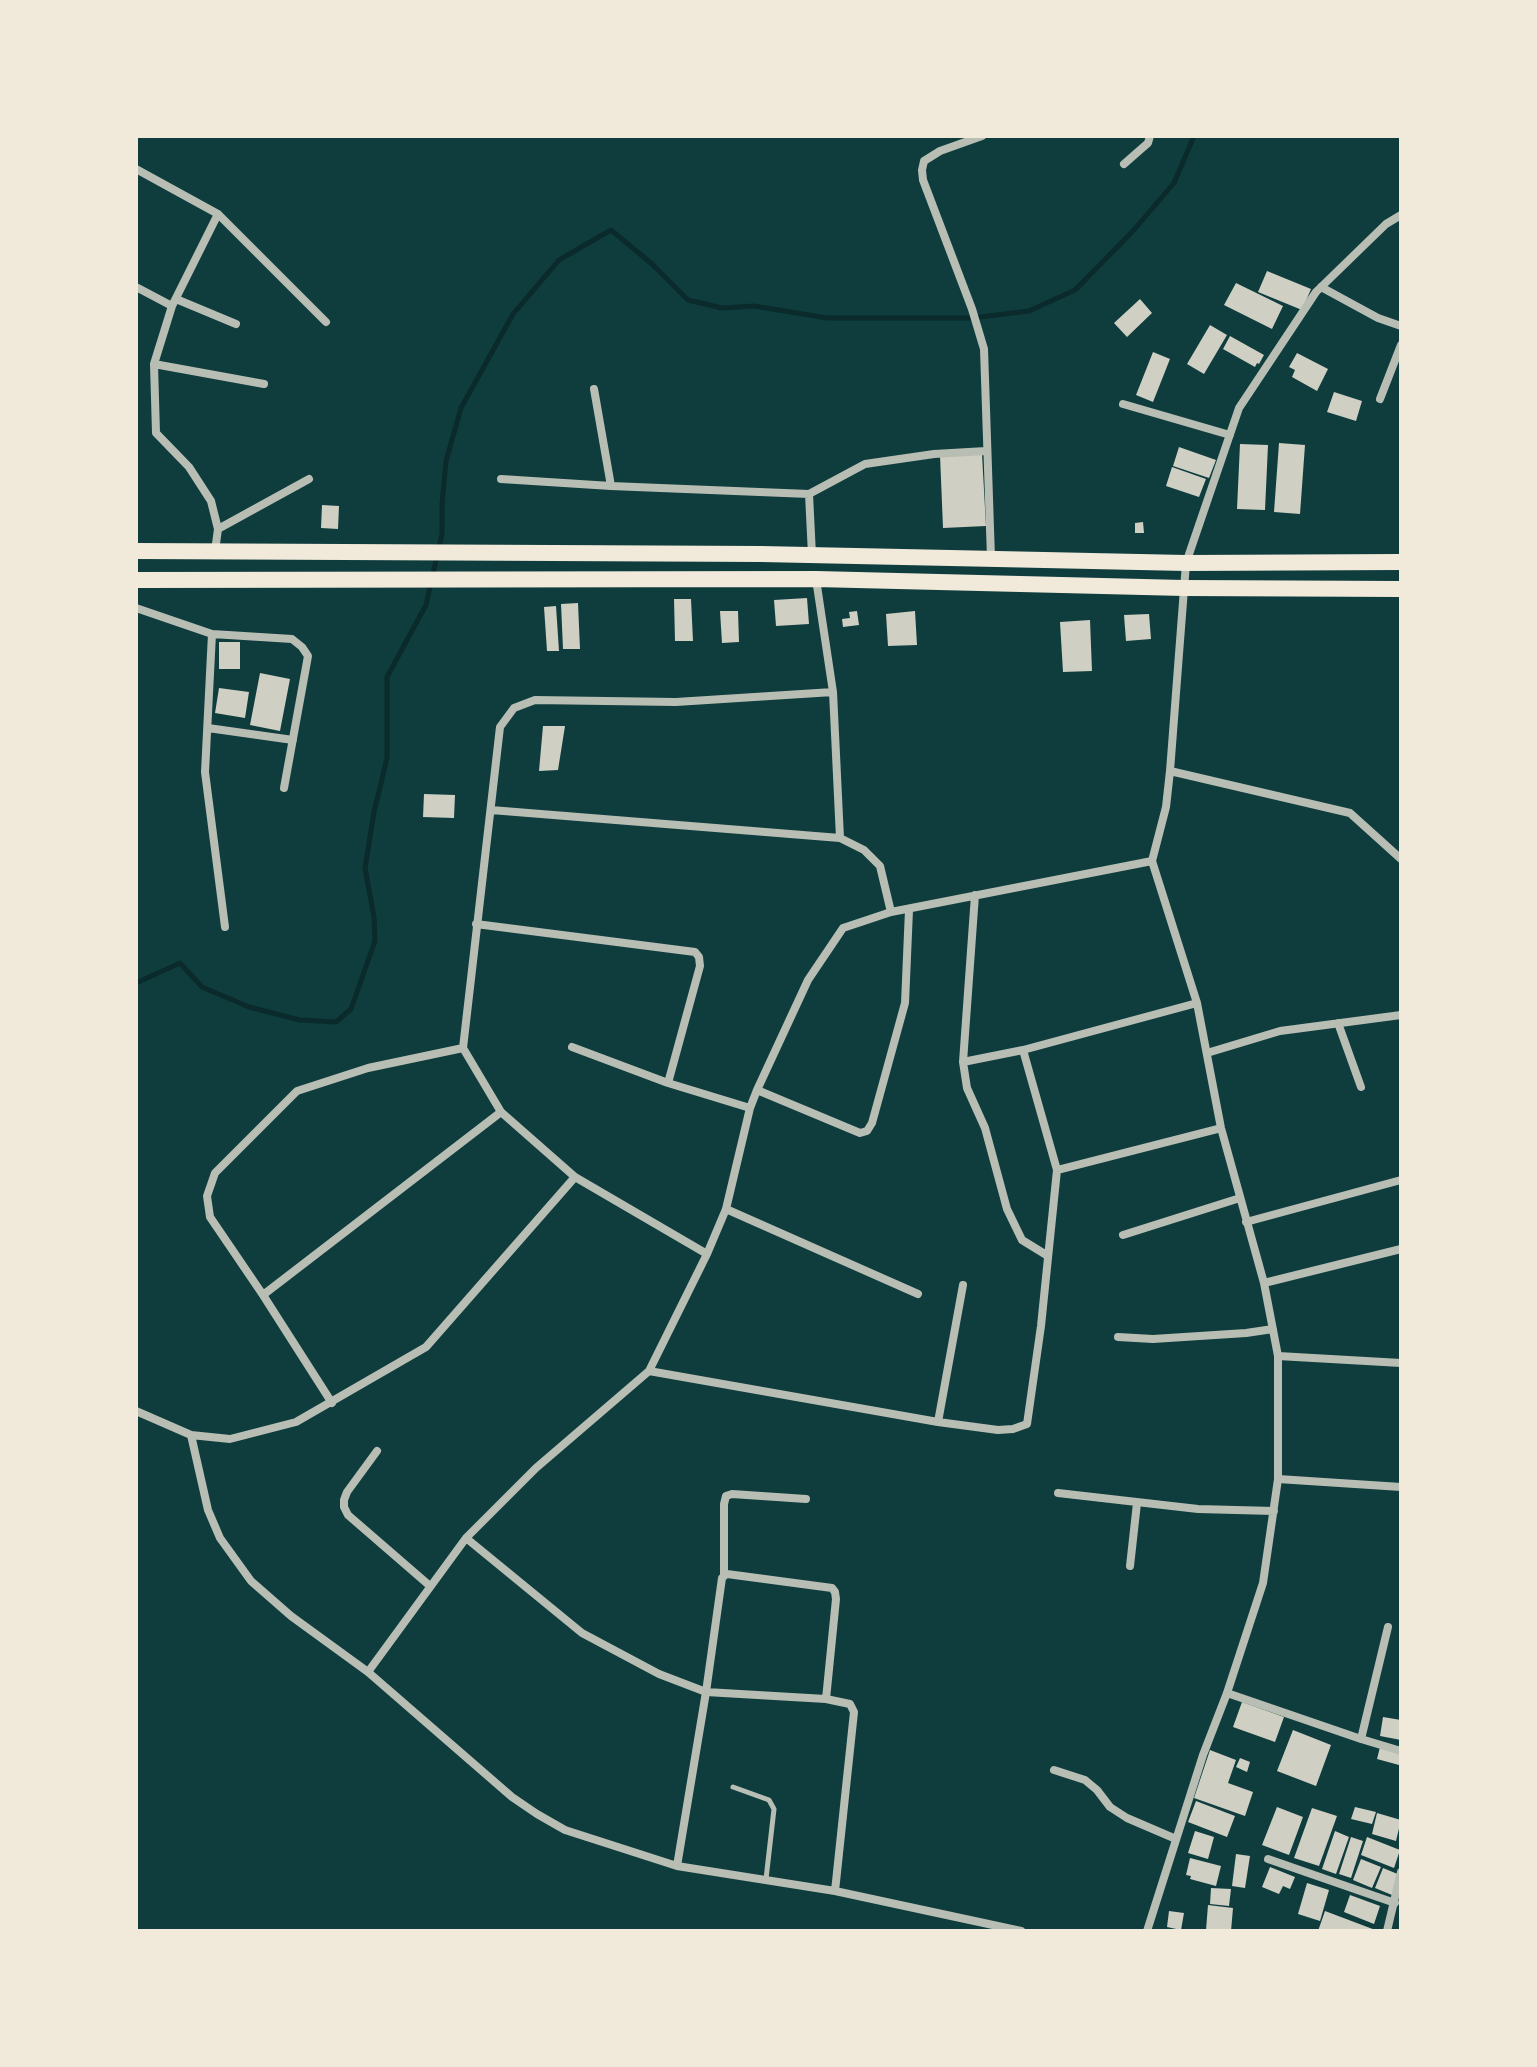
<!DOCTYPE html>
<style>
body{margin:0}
#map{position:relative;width:1537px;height:2067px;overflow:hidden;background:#0f3d3e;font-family:Lora,serif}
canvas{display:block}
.frame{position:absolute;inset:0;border:138px solid #f1e9da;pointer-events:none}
</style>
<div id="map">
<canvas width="1537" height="2067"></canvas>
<div class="frame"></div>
</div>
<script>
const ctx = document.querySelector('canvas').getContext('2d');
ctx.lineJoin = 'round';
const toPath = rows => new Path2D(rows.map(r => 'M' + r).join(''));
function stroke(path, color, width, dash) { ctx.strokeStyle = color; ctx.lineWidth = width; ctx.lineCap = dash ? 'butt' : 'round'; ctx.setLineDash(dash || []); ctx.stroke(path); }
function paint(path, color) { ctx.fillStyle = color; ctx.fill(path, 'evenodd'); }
const stream = toPath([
 [136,983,180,963,202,987,249,1007,300,1020,336,1022,351,1009,375,941,374,917,365,868,374,812,387,758,387,677,426,605,442,534,442,504,446,461,461,408,513,314,559,260,611,230,652,264,688,300,722,308,754,306,827,318,972,318,1029,311,1075,290,1133,231,1174,183,1194,136]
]);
const building = toPath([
 [1267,271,1311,289,1302,310,1258,292],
 [1236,283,1283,306,1272,329,1224,305],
 [1140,299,1152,313,1127,337,1114,323],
 [1210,325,1227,335,1204,374,1187,364],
 [1230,336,1264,355,1259,364,1257,363,1255,367,1223,349],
 [1153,352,1170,359,1153,402,1136,395],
 [1297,353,1328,369,1317,391,1292,377,1295,370,1289,367],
 [1334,392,1362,401,1356,421,1327,412],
 [1279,443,1305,445,1300,514,1274,512],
 [1240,444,1268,445,1265,510,1237,509],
 [1179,447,1216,460,1209,478,1173,466],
 [982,454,986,526,943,528,940,455],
 [1172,467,1206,479,1199,497,1166,486],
 [322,505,339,506,338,529,321,528],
 [1143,522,1144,533,1135,533,1135,523],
 [807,598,809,624,776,626,774,600],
 [674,599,691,599,693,641,675,641],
 [578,603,580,649,563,649,561,604],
 [556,606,559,651,547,651,544,607],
 [720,611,738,611,739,642,722,643],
 [857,611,859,625,843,627,842,619,850,618,849,612],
 [915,611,917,645,888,646,886,614],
 [1149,614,1151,639,1126,641,1124,615],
 [1090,620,1092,671,1063,672,1060,622],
 [219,642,240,642,240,669,219,669],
 [260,673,290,679,280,731,250,725],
 [219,688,249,692,245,718,215,713],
 [543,726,565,726,558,770,539,771],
 [424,794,455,795,454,818,423,817],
 [1242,1702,1284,1717,1275,1742,1233,1727],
 [1383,1717,1401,1720,1401,1740,1380,1736],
 [1293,1730,1331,1745,1316,1786,1277,1771],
 [1380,1747,1401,1753,1399,1765,1377,1759],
 [1210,1750,1236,1760,1228,1783,1253,1792,1245,1816,1194,1798],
 [1240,1758,1250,1762,1247,1772,1236,1767],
 [1196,1801,1235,1816,1227,1837,1188,1822],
 [1277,1807,1303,1817,1289,1855,1262,1845],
 [1355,1807,1376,1812,1372,1824,1351,1819],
 [1312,1808,1337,1816,1319,1866,1294,1858],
 [1377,1813,1401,1820,1396,1841,1372,1834],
 [1195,1831,1214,1837,1208,1859,1188,1853],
 [1335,1831,1349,1837,1336,1874,1322,1869],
 [1351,1837,1363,1841,1351,1878,1339,1874],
 [1367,1837,1400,1850,1394,1868,1361,1855],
 [1236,1854,1250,1856,1245,1888,1232,1886],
 [1190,1858,1221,1866,1216,1886,1190,1879,1191,1876,1186,1875],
 [1361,1859,1381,1867,1372,1888,1353,1880],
 [1270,1867,1295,1877,1290,1889,1283,1886,1279,1894,1262,1887],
 [1383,1868,1400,1875,1392,1895,1375,1888],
 [1307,1883,1329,1890,1320,1921,1298,1914],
 [1211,1888,1231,1889,1229,1906,1210,1904],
 [1350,1895,1380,1906,1374,1924,1344,1912],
 [1208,1905,1233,1908,1231,1931,1206,1930],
 [1169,1911,1184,1913,1181,1930,1167,1927],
 [1325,1911,1378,1931,1318,1931]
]);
const service = toPath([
 [733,1787,769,1800,774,1809,766,1879]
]);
const minor = toPath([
 [982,136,940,151,924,161,922,170,923,180,972,309,984,349,991,558],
 [1124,164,1148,143,1150,136],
 [136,169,218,214,326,322],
 [136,287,172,306],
 [1321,287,1378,318,1401,326],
 [176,299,236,324],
 [154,364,264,384],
 [594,389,611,486],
 [1380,399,1401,345],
 [1123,404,1230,435],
 [501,479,611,486,809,494,812,555],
 [809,494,865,464,934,454,986,451],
 [218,529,309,479],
 [215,551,218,529,211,501,189,467,156,433,154,364,172,306,218,214],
 [816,579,833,692,840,838],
 [136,608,212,634,205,772,225,927],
 [212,634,292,639,302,647,308,656,284,788],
 [208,728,293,740],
 [1170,771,1350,813,1401,859],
 [491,810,840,838,864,850,880,866,891,912],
 [975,895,963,1062,967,1088,985,1128,1007,1209,1022,1240,1048,1256],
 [476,924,695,952,699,957,700,966,668,1083],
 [1338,1023,1361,1087],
 [572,1047,668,1083,750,1108],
 [463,1048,500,727,514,708,535,700,676,702,833,692],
 [463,1048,501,1112,575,1177,707,1254],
 [1207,1053,1280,1031,1401,1015],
 [963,1062,1023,1050,1197,1003],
 [757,1090,860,1133,867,1131,872,1123,905,1003,909,910],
 [1057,1170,1221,1128],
 [726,1209,918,1294],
 [1246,1222,1401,1180],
 [1123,1235,1240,1198],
 [1264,1283,1401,1249],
 [263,1295,501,1112],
 [1118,1337,1153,1339,1246,1333,1273,1329],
 [1278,1356,1401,1363],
 [649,1371,938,1422,998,1430,1013,1429,1027,1424,1041,1326,1057,1170,1023,1050],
 [332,1403,263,1295,210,1217,207,1196,215,1173,297,1091,368,1068,463,1048],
 [136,1411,191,1435,230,1439,296,1422,426,1347,575,1177],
 [938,1422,963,1285],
 [191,1435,208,1510,220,1538,251,1581,291,1616,368,1672,512,1797,537,1814,565,1830,677,1866,835,1891,1021,1931],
 [377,1451,347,1492,344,1500,344,1507,348,1515,430,1586],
 [1278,1479,1401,1487],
 [1058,1493,1198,1509,1274,1511],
 [466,1538,582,1633,659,1674,706,1692,826,1699,850,1704,854,1712,835,1891],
 [1130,1566,1137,1503],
 [724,1576,724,1504,726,1496,732,1494,806,1499],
 [368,1672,466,1538,536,1468,649,1371,707,1254,726,1209,750,1108,757,1090,808,980,843,928,891,912,1152,861],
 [1227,1693,1361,1739,1401,1751],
 [1361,1739,1388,1627],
 [1054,1770,1085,1780,1097,1790,1110,1807,1127,1818,1176,1839],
 [1268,1859,1395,1903],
 [677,1866,706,1692,722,1578,724,1576,727,1574,832,1588,835,1592,836,1599,826,1699],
 [1147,1931,1203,1755,1227,1693,1263,1583,1278,1479,1278,1356,1264,1283,1221,1128,1197,1003,1152,861,1166,807,1170,771,1186,563,1239,408,1316,292,1386,224,1401,215],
 [1387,1931,1401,1872]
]);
const primary = toPath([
 [136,551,761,554,1186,563,1401,562],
 [136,580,816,579,1184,588,1401,589]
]);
stroke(stream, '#0a2a2b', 5);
paint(building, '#cfcfc3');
stroke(service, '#b8beb3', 5);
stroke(minor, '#b8beb3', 8);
stroke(primary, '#f1e9da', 16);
</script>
